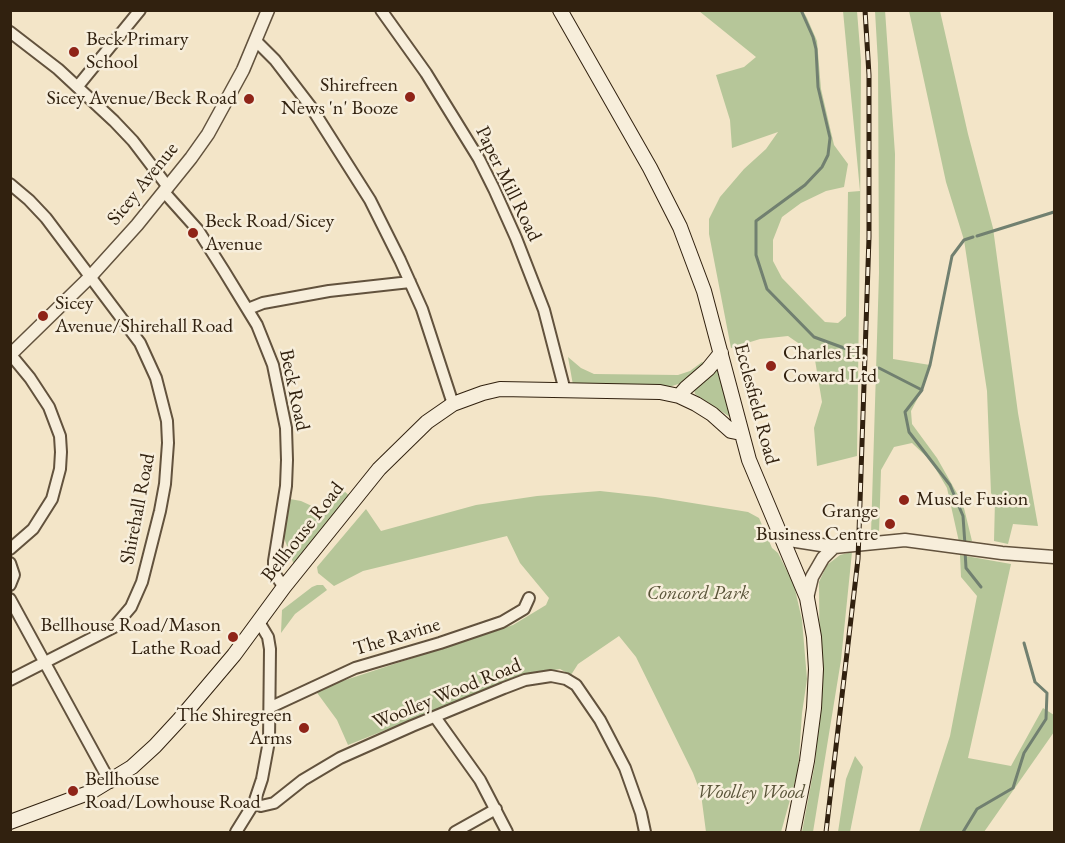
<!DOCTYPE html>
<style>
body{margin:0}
#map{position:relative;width:1065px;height:843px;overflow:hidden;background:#f3e5c8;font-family:"EB Garamond",serif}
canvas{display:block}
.frame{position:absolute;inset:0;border:12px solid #31210f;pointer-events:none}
</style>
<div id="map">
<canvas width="1065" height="843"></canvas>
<div class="frame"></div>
</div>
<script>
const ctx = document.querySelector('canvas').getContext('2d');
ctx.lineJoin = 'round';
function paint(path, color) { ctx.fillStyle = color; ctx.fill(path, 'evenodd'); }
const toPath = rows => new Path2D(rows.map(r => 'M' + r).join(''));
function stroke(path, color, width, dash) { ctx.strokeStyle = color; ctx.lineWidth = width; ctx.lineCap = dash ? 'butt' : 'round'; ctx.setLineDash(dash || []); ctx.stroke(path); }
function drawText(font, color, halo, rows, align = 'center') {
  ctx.font = font + ' "EB Garamond",serif'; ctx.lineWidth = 5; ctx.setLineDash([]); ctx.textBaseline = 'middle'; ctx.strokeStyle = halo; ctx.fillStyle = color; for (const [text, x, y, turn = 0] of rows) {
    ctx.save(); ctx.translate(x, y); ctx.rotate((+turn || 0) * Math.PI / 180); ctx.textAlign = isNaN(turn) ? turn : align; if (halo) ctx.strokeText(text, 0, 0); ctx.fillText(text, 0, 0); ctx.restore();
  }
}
const green = toPath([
 [885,10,895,154,893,359,930,365,922,390,911,411,912,424,937,458,963,504,972,541,959,542,947,488,931,461,912,443,894,447,881,470,879,534,871,534,879,273,878,63,875,11],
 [699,11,803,11,807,18,817,41,821,89,834,145,848,164,844,187,826,191,801,203,782,217,773,240,773,261,782,278,813,310,825,322,838,323,846,316,848,192,860,191,843,11,857,11,861,61,860,231,857,456,817,466,814,428,822,402,814,354,788,336,760,339,731,348,709,234,709,219,720,197,744,169,766,149,778,132,732,148,730,120,716,75,744,67,756,57],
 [909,11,940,11,968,134,993,228,1018,413,1038,526,1013,524,1008,544,994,541,995,500,991,493,987,391,964,240,946,182],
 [568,357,581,368,594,374,678,375,690,371,702,362,706,364,691,380,672,386,573,385],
 [716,370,720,372,730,417,695,394,694,389],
 [344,491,351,497,294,565,284,538,290,499,301,501,325,512],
 [600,491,655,497,748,512,759,518,772,548,778,553,794,585,802,620,807,679,802,713,798,771,781,832,706,832,701,794,693,773,636,657,619,636,578,664,571,675,560,669,521,676,348,745,337,720,315,690,513,625,546,605,549,598,520,563,507,536,363,571,334,586,318,573,317,567,366,509,381,531,476,505,537,496],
 [852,552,841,660,813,832,802,832,815,763,820,704,819,582,827,565,840,555],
 [960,555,1011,564,968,758,1011,766,1043,708,1054,715,1054,732,984,832,919,832,950,736,977,596,961,577],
 [317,585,323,585,327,590,295,614,281,633,282,610,312,587],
 [855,756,863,767,850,832,838,832,846,779]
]);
const stream = toPath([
 [801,10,813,37,816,49,818,87,830,138,828,155,822,167,805,185,756,221,756,255,767,289,814,337,855,352],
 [977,236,1054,212],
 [879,368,922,390,905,412,909,432,950,485,963,516,965,545],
 [922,389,930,365,952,256,964,240,973,237],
 [965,551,966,568,981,587],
 [963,832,977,809,1013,788,1024,753,1046,719,1047,693,1035,682,1024,643]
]);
const minor = toPath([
 [381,10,426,73,479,159,494,189,516,238,544,310,565,391],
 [10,32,58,69,114,121,133,141,168,187],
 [257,42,275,60,311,107,370,200,400,260,422,309,453,404],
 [78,86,140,10],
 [10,184,29,200,46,218,140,343,156,378,167,421,168,443,165,484,160,511,142,582,131,607,114,627,10,680],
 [164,192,198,230,224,271,257,325,273,365,286,428,287,460,286,486,274,561,274,573,284,587],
 [248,309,263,303,329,291,410,282],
 [10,549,33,529,52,499,60,469,61,452,60,436,49,407,30,378,11,355],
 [10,563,14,575,10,585],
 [10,599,110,782],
 [271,707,355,668,440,643,502,622,524,609,529,598],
 [435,717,480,780,507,832],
 [254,803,261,806,274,803,303,780,340,758,412,726,504,688,525,680,551,676,566,679,576,685,600,720,625,768,641,813,645,832],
 [236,832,254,803,262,779,269,741,270,649,268,637,259,622],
 [455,832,496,809]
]);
const tertiary = toPath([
 [10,355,90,277,137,225,191,158,208,134,243,70,268,10],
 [783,539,834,547,905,540,1002,553,1054,557],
 [807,598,812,577,823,558,834,547]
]);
const secondary = toPath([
 [560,10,650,168,680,227,704,291,749,460,807,598,814,637,816,669,814,708,807,761,793,832],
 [679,396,686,388,708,369,721,353],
 [10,822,91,792,132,767,155,746,179,720,234,655,284,587,379,469,427,422,453,404,483,393,500,389,660,392,679,396,696,404,712,414,731,431,741,433]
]);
const rail = toPath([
 [826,832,858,559,859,532,869,237,869,75,865,10]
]);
const markers = [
 [74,52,6,"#8f2418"],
 [410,97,6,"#8f2418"],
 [249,99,6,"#8f2418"],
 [193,233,6,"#8f2418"],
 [43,316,6,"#8f2418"],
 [771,366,6,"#8f2418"],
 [904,500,6,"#8f2418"],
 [890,524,6,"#8f2418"],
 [233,637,6,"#8f2418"],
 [304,728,6,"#8f2418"],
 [73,791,6,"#8f2418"]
];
const poiNames = [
 ["Beck Primary",86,40],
 ["School",86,63],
 ["Shirefreen",398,86,"right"],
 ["News 'n' Booze",398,109,"right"],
 ["Sicey Avenue/Beck Road",237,99,"right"],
 ["Beck Road/Sicey",205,222],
 ["Avenue",205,245],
 ["Sicey",55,304],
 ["Avenue/Shirehall Road",55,327],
 ["Charles H.",783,354],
 ["Coward Ltd",783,377],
 ["Muscle Fusion",916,500],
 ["Grange",878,512,"right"],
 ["Business Centre",878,535,"right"],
 ["Bellhouse Road/Mason",221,626,"right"],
 ["Lathe Road",221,649,"right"],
 ["The Shiregreen",292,716,"right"],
 ["Arms",292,739,"right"],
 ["Bellhouse",85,780],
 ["Road/Lowhouse Road",85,803]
];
const streetNames = [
 ["Sicey Avenue",143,184,-51],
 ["Paper Mill Road",508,184,64],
 ["Beck Road",294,390,78],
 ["Ecclesfield Road",756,404,75],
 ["Shirehall Road",138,509,-79],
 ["Bellhouse Road",303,532,-52],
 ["The Ravine",397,637,-17],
 ["Woolley Wood Road",447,694,-22]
];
const parkNames = [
 ["Concord Park",698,594],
 ["Woolley Wood",751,793]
];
paint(green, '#b6c699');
stroke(stream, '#718070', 3);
stroke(minor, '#62523d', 14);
stroke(tertiary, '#62523d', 15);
stroke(secondary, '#31210f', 16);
stroke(minor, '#f7eedb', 10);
stroke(tertiary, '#f7eedb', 12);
stroke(secondary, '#f7eedb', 14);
stroke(rail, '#31210f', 5);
stroke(rail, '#f7eedb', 3, [9]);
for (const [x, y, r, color] of markers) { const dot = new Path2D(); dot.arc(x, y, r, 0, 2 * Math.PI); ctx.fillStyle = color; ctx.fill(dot); stroke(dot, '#f7eedb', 2); }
drawText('20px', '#31210f', '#f7eedb', poiNames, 'left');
drawText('20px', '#31210f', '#f7eedb', streetNames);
drawText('italic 20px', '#595338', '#f7eedb', parkNames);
</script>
